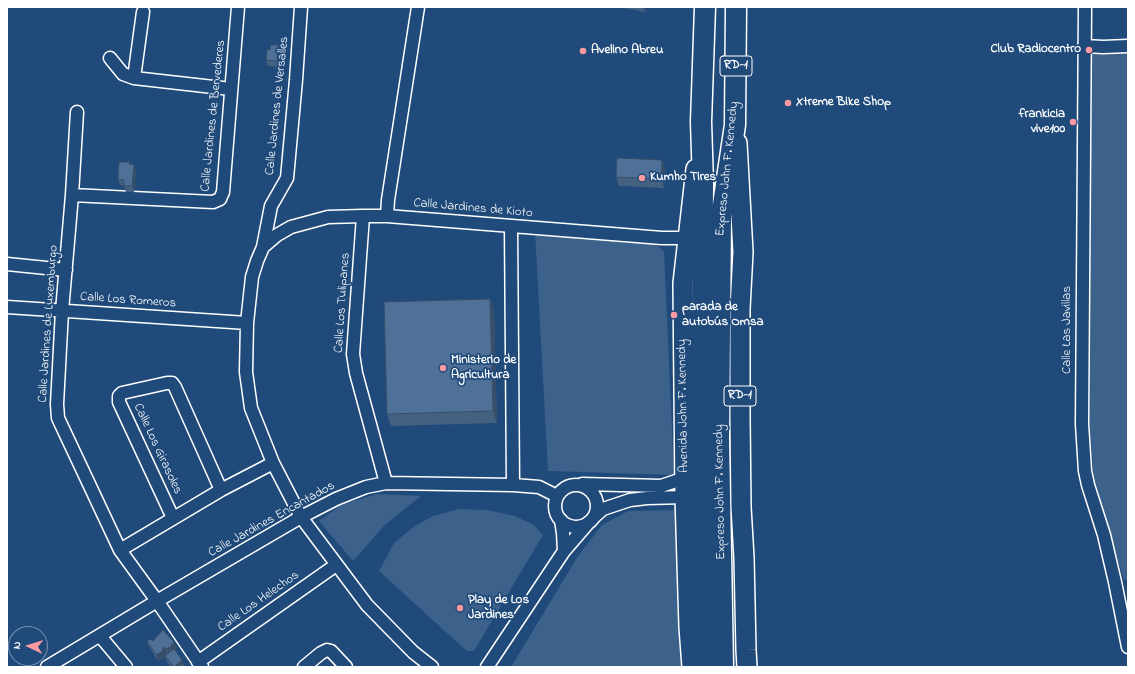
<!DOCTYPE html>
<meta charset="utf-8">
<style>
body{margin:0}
#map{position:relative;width:1135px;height:674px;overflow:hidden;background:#1f4a7a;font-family:"Indie Flower",sans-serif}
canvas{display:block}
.frame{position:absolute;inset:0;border:8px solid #fff;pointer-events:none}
.north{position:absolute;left:8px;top:626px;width:40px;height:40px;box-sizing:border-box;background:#1f4a7a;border:1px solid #7992af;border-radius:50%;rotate:274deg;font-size:11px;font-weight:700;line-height:16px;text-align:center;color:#fff}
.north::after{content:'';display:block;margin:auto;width:14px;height:18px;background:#ff9aa2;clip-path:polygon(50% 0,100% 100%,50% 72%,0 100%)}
</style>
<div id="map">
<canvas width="1135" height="674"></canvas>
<div class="frame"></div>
<div class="north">N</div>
</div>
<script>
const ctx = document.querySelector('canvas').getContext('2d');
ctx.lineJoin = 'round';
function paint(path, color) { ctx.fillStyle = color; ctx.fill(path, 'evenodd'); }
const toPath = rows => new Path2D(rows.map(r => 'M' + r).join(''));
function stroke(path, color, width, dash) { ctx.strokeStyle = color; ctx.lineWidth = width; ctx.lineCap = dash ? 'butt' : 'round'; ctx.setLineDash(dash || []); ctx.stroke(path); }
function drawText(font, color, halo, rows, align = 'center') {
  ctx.font = font + ' "Indie Flower",sans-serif'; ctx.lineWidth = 3.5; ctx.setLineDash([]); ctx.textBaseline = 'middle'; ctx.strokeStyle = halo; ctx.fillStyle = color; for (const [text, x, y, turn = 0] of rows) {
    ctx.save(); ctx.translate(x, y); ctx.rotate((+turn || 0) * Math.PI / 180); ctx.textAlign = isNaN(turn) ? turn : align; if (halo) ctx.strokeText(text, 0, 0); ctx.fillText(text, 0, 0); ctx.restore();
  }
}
const green = toPath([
 [1128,47,1128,579,1124,580,1094,481,1090,432,1089,50],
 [535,232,653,242,664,252,674,475,548,471],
 [377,494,421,496,384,526,353,561,319,521,341,505],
 [459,509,487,510,515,516,534,525,543,535,474,651,467,651,460,645,379,571,394,543,415,526,433,516],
 [677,510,685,667,511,667,578,556,602,525,628,511]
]);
const minor = toPath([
 [301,7,296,80,287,178,271,206,263,247,257,261,252,277,247,323,246,372,251,408,273,463,301,517,367,605,413,652,432,667],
 [1085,7,1082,424,1085,471,1088,485,1104,535,1115,582,1128,647],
 [1084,46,1103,47,1128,46],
 [110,58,123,74,134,78,231,89],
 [134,78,143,12],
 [77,112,72,195,62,311,57,404,58,418,120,550,157,601,202,667],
 [72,195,213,202,220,199,223,192,238,7],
 [363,216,353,354,356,373,386,483],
 [387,216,388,200,418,7],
 [511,226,513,485],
 [263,247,277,235,291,227,328,217,363,216,387,216,662,238,688,238],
 [7,264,66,270],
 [7,307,247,323],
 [582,484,661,486,685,478],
 '555 506a21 21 0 1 1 42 0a21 21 0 1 1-42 0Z',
 [594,517,603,509,630,500,647,498,685,497],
 [173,518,119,402,119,396,122,393,167,383,172,383,175,387,221,490],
 [561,520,563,533,564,551],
 [120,550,221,490,273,463],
 [100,636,126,667],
 [198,662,336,565],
 [47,667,157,601,301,517,336,499,366,487,386,483,513,485,539,487,557,496],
 [304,667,321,653,327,650,331,651,346,667],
 [487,667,564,551,589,522]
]);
const primary = toPath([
 [737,143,743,252,740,309,740,418,741,507,744,558,746,650,747,667],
 [692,667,689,627,685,497,683,283,696,169]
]);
const trunk = toPath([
 [705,7,701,122,703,183,701,464,706,667],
 [723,667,719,439,721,218,735,125,736,7]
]);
const wall = toPath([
 [618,7,646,7,645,12],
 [278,45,281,51,279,67,268,66,266,60],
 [662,160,665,169,664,188,619,186,616,177],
 [130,164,136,171,134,192,126,192,124,186,120,185,118,179],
 [490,299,494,311,497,423,391,426,387,414],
 [147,641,153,641,177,648,174,650,185,667,171,667,167,662,165,657,158,661,149,647]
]);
const shadedWall = toPath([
 [643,7,646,7,645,12],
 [278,45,281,51,279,67,277,61],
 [662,160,665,169,664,188,661,179],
 [134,165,136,171,134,192,132,186],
 [490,299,494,311,497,423,493,411],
 [174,642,177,648,173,651,173,654,170,648,171,645],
 [165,647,167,653,165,655,165,657,158,661,156,655,162,649],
 [169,647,171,653,169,655,167,649],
 [182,660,184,666,184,667,174,667]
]);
const building = toPath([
 [271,45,278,45,277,61,266,60,267,49,270,50,271,45],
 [617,158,662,160,661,179,616,177,617,158],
 [119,162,130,162,129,164,134,165,132,186,124,186,124,180,118,179,119,162],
 [490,299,493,411,387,414,384,302,490,299],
 [163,630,174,642,171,645,170,648,169,647,167,649,165,647,162,649,163,651,156,655,147,641,151,639,153,641,163,630],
 [174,649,182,660,174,667,165,656,174,649],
 [182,664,185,667,179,667,182,664]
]);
const markers = [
 [1089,50,4,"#ff9aa2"],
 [583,51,4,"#ff9aa2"],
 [788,103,4,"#ff9aa2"],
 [1073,122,4,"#ff9aa2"],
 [642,178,4,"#ff9aa2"],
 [674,315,4,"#ff9aa2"],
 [443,368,4,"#ff9aa2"],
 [460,608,4,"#ff9aa2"]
];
const shields = [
 [736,66,32],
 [740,396,32]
];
const shieldNames = [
 ["RD-1",736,66],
 ["RD-1",740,396]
];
const poiNames = [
 ["Club Radiocentro",1081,50,"right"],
 ["Avelino Abreu",591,51],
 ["Xtreme Bike Shop",796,103],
 ["frankicia",1065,115,"right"],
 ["vive100",1065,130,"right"],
 ["Kumho Tires",650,178],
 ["parada de",682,308],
 ["autobús Omsa",682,323],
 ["Ministerio de",451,361],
 ["Agricultura",451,376],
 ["Play de Los",468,601],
 ["Jardines",468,616]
];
const streetNames = [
 ["Calle Jardines de Versalles",278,106,-84],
 ["Calle Jardines de Bervederes",214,116,-84],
 ["Expreso John F. Kennedy",728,169,-84],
 ["Calle Jardines de Kioto",473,209,5],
 ["Calle Los Romeros",128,301,4],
 ["Calle Los Tulipanes",343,303,-86],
 ["Calle Jardines de Luxemburgo",49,324,-86],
 ["Calle Las Javillas",1068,330,-90],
 ["Avenida John F. Kennedy",684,406,-91],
 ["Calle Los Girasoles",157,449,65],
 ["Expreso John F. Kennedy",721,492,-91],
 ["Calle Jardines Encantados",272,520,-29],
 ["Calle Los Helechos",259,602,-35]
];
paint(green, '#3c618b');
stroke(minor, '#fff', 15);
stroke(primary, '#fff', 22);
stroke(trunk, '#fff', 23);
stroke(minor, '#1f4a7a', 12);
stroke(primary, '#1f4a7a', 19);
stroke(trunk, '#1f4a7a', 20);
paint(wall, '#456182');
paint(shadedWall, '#384f6a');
paint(building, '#507197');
stroke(building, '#384f6a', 1);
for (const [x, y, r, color] of markers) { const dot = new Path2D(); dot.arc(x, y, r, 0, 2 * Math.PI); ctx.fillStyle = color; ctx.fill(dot); stroke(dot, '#1f4a7a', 1.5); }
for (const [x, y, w] of shields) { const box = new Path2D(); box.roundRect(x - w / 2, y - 10, w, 20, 3); ctx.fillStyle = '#1f4a7a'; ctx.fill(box); stroke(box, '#fff', 1); }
drawText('bold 12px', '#fff', null, shieldNames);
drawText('bold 13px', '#fff', '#1f4a7a', poiNames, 'left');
drawText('13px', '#fff', '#1f4a7a', streetNames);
</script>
